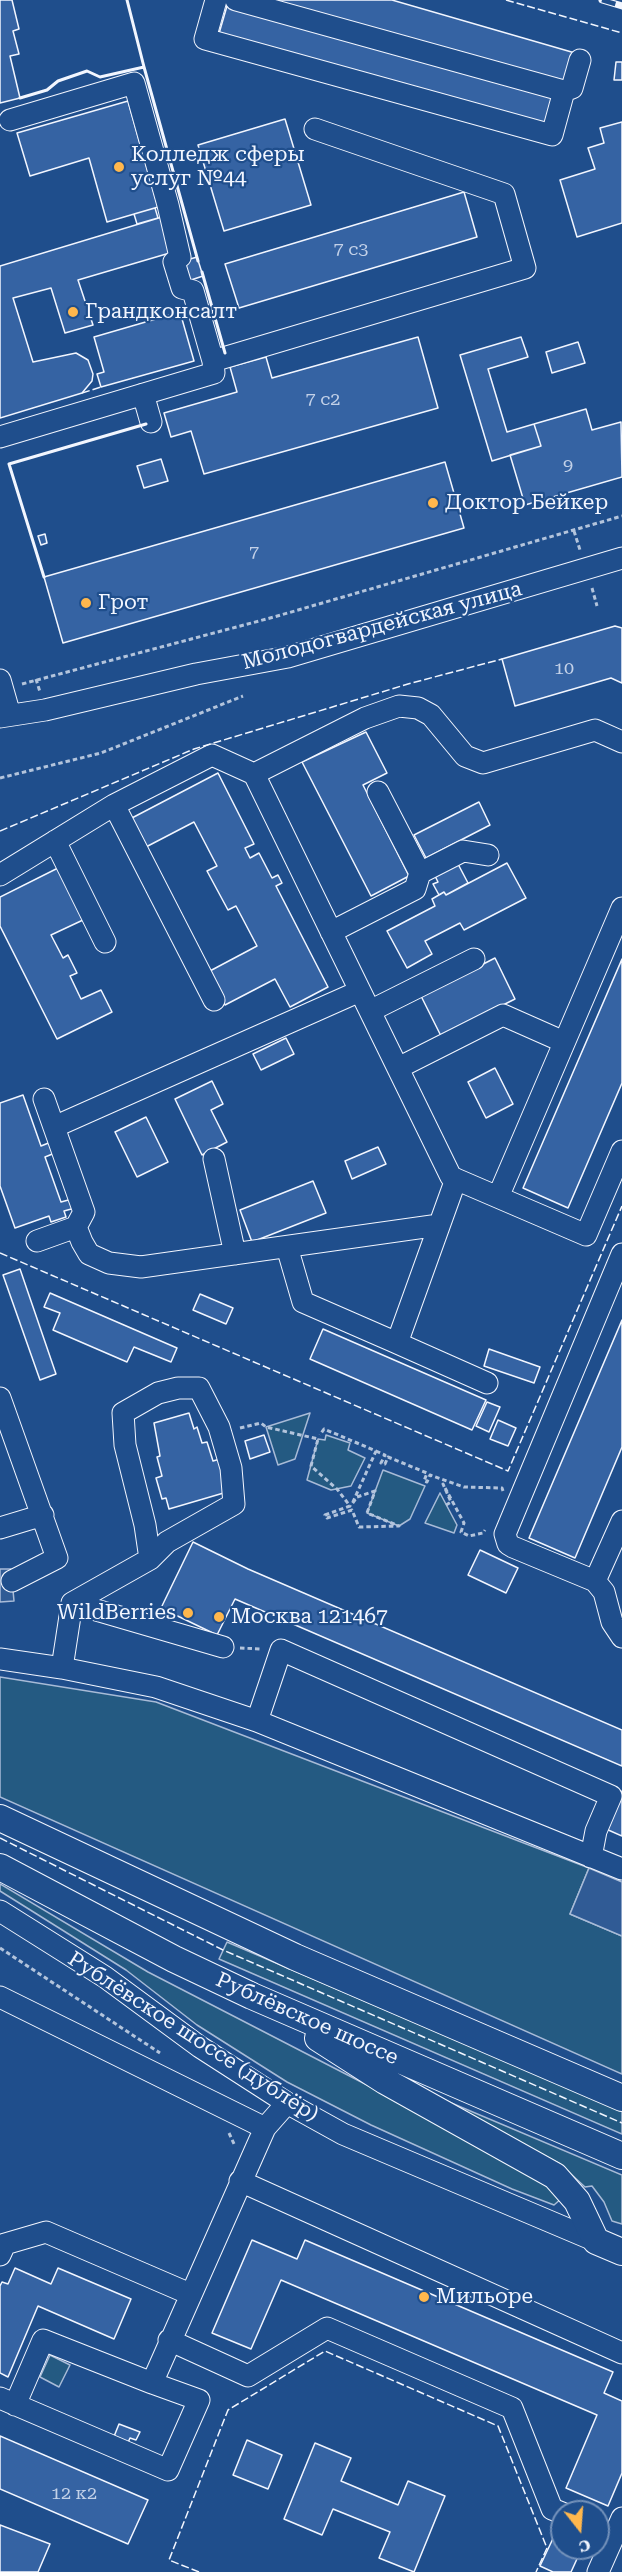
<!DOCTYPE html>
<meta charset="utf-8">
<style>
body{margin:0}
#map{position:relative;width:622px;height:2572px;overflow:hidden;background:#1f4e8c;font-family:"Roboto Serif",serif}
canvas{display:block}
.north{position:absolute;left:550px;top:2500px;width:60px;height:60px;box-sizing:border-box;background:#1f4e8c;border:2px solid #7391ba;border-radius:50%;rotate:163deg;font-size:16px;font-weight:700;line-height:24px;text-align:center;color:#f2f6ff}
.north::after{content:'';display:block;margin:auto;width:21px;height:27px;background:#ffb74d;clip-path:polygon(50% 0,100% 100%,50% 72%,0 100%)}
</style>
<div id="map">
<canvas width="622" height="2572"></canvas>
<div class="north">С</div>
</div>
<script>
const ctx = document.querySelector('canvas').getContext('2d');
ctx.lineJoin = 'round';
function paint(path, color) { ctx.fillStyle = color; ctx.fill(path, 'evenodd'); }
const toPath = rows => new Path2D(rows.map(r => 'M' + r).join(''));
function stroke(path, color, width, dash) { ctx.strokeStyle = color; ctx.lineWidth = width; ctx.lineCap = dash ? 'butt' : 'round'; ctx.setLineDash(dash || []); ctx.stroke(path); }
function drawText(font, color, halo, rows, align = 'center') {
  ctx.font = font + ' "Roboto Serif",serif'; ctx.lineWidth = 4.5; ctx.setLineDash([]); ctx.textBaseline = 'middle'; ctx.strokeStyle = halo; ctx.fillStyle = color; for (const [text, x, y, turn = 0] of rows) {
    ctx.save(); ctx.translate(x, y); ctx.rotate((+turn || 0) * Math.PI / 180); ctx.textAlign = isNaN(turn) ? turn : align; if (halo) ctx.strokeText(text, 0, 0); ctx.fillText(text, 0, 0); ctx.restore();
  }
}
const green = toPath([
 [310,1413,295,1459,278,1465,266,1427,310,1413],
 [326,1435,350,1443,348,1450,365,1458,351,1486,331,1490,307,1480,318,1439,325,1440,326,1435],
 [383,1470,425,1486,410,1519,399,1526,367,1513,383,1470],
 [440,1493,457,1525,454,1533,425,1523,440,1493],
 [0,1677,156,1702,589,1868,570,1914,622,1936,622,2074,0,1797,0,1677],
 [0,1884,148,1972,400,2102,538,2178,562,2198,554,2205,512,2189,371,2125,287,2082,197,2025,126,1970,0,1891,0,1884],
 [227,1942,622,2111,622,2134,219,1959,227,1942],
 [423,2091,622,2175,622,2224,612,2221,604,2202,592,2186,585,2187,560,2164,423,2091],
 [50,2355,70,2365,59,2387,40,2377,50,2355]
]);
const parking = toPath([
 [0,1569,11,1569,14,1601,0,1602,0,1569],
 [589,1868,622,1882,622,1936,570,1914,589,1868]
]);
const building = toPath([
 [0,0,12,0,19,29,13,31,19,54,10,56,20,98,0,103,0,0],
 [267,0,392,0,575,53,566,84,267,0],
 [227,6,555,97,547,128,218,37,227,6],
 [616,62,622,62,622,80,614,80,616,62],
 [128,101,158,207,107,222,89,158,30,176,17,133,128,101],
 [285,119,311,205,224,231,198,145,285,119],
 [622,122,622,223,577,237,560,180,595,169,588,148,604,143,600,128,622,122],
 [464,192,477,237,239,308,225,264,464,192],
 [155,208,158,218,137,224,134,214,155,208],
 [162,217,173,252,78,280,93,325,65,333,51,288,13,298,33,362,76,353,88,360,93,374,92,381,82,393,0,418,0,266,162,217],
 [197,257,203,276,185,282,180,262,197,257],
 [180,312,194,361,101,387,97,374,104,372,94,337,180,312],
 [418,337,438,408,204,474,191,431,171,437,164,413,237,392,230,367,266,357,272,378,418,337],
 [521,337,528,357,488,369,507,432,534,424,541,446,492,461,460,355,521,337],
 [578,342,585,363,552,373,546,352,578,342],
 [586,409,592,430,621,422,622,477,525,505,510,455,541,446,534,424,586,409],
 [161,459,168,481,144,488,137,466,161,459],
 [445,462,464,528,63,643,44,577,445,462],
 [45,534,47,543,41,545,38,536,45,534],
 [615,626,622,628,622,683,611,678,515,706,502,659,615,626],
 [366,732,387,773,363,785,409,876,371,896,302,762,366,732],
 [218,773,254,844,245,848,250,858,259,853,272,878,278,875,282,883,276,886,328,987,290,1007,275,979,225,1005,208,972,257,946,236,906,228,910,207,871,217,866,194,822,144,848,130,819,218,773],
 [479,802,490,825,426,858,414,835,479,802],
 [507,863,526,898,464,930,460,923,425,941,432,954,407,968,387,931,435,906,432,899,444,892,446,895,507,863],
 [458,864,468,883,446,895,444,892,439,895,433,884,438,882,435,876,458,864],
 [58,868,83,920,51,935,63,958,68,955,77,973,70,976,81,999,101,990,112,1012,57,1039,0,926,0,897,58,868],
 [495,958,515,999,441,1036,421,996,495,958],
 [622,959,622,1083,568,1208,523,1188,622,959],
 [286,1038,294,1054,261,1070,253,1054,286,1038],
 [495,1068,513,1104,486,1118,468,1082,495,1068],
 [212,1081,223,1104,211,1110,227,1142,202,1155,175,1099,212,1081],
 [23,1095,41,1146,51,1142,55,1153,45,1157,61,1202,72,1199,75,1208,64,1211,66,1217,51,1222,49,1216,15,1228,0,1186,0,1103,23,1095],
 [146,1117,168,1162,137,1177,115,1132,146,1117],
 [378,1147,386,1164,352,1179,345,1161,378,1147],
 [313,1181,326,1213,252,1242,240,1210,313,1181],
 [20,1269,56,1374,40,1380,3,1275,20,1269],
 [50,1293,177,1348,171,1362,134,1347,127,1362,53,1330,60,1313,44,1307,50,1293],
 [200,1294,233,1308,226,1324,193,1310,200,1294],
 [622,1320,622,1447,575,1558,529,1538,622,1320],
 [323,1329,486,1400,472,1430,310,1359,323,1329],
 [489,1349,540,1367,534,1383,484,1366,489,1349],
 [487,1402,500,1407,489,1432,476,1426,487,1402],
 [189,1413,194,1429,197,1427,202,1443,207,1442,213,1461,220,1459,227,1492,169,1509,166,1498,162,1499,156,1478,162,1476,157,1457,160,1456,154,1423,189,1413],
 [498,1420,516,1428,508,1446,490,1439,498,1420],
 [264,1435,270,1452,250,1459,245,1441,264,1435],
 [193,1542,248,1569,622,1730,622,1766,235,1599,217,1635,161,1608,193,1542],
 [480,1550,518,1568,506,1593,468,1575,480,1550],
 [622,1791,622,1836,606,1829,622,1791],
 [252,2240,297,2259,305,2240,613,2372,604,2393,622,2401,622,2473,608,2506,566,2488,597,2415,281,2280,251,2349,212,2333,252,2240],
 [15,2268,51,2284,58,2268,131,2299,114,2339,38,2306,8,2377,0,2373,0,2286,2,2282,8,2284,15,2268],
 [119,2424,140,2432,136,2440,130,2438,127,2445,113,2439,119,2424],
 [0,2436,148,2500,128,2544,0,2489,0,2436],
 [247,2440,282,2455,268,2489,233,2475,247,2440],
 [315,2443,351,2458,341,2481,398,2505,408,2481,445,2496,414,2572,379,2558,390,2532,333,2509,322,2535,284,2519,315,2443],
 [0,2525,50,2544,38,2572,0,2572,0,2525],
 [557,2530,562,2533,562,2548,582,2548,571,2572,553,2572,540,2566,557,2530]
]);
const path = toPath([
 [574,531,580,550],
 [592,588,597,606],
 [36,679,40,692],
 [22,684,274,617,622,516],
 [0,778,101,753,243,696],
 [240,1428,261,1423,266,1427,318,1439,311,1466,337,1489,350,1506,325,1515,327,1518,352,1510,359,1527,399,1526,367,1513,375,1491,357,1497,352,1504,376,1451,324,1429,320,1435],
 [376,1451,385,1455,381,1463,385,1464,388,1457,427,1473,424,1481,427,1482,430,1475,464,1487,502,1488,503,1491],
 [446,1505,451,1502,443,1484,464,1523,461,1532,469,1536,483,1533,485,1530],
 [240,1648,260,1649],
 [0,1948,160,2053],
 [229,2133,235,2146]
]);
const minor = toPath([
 [216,0,205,39,552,135,564,91],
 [236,0,564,91,572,88,580,60],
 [10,120,134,83,168,205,180,257,174,262,182,288,193,291,213,361],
 [143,394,151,422],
 [0,437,214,373,213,361,525,268,504,194,315,129],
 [0,680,10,715],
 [0,717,45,710,196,674,288,657,622,558],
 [622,742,595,730,483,763,465,756,431,715,418,708,399,706,365,718,254,774,451,1177,586,1235,622,1151],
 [55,841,105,942],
 [420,873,463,851,488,855],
 [0,875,114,805],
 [331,932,415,889,420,873,378,792],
 [214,1000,114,805,212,755,254,774],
 [370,1011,474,959],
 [398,1068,503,1015,564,1042],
 [44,1099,84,1212,76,1227,82,1242,89,1254,109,1263,141,1267,439,1225],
 [54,1127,360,991],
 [214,1159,235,1254],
 [456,1179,397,1343,487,1383],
 [498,1197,622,908],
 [37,1241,76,1227],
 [287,1247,303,1302,397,1343],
 [622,1254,505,1534,508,1544,513,1547,595,1581,604,1592,612,1622,622,1637],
 [0,1398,57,1558,12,1581],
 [0,1528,43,1515],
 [595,1581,622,1521],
 [72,1603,223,1647],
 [0,1659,62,1668,156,1687,257,1721,622,1869],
 [62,1668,72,1603,150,1559,167,1542,234,1504,231,1468,219,1427,199,1388,178,1388,158,1393,123,1413,125,1445,145,1525,150,1559],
 [257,1721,281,1650,611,1796,596,1831,591,1857],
 [0,1911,105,1977,200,2047,287,2103,343,2134,596,2241],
 [0,1997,265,2128],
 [240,2181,622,2353],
 [0,2255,5,2244,46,2232,190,2294],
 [169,2340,248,2376,327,2328,512,2408,552,2509,562,2513],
 [0,2398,168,2470,199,2400,152,2383,265,2128,287,2103],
 [15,2405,43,2340,152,2383],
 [598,2572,622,2518]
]);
const major = toPath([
 [0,1818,295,1957,622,2098],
 [0,1867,174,1959,252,1996,622,2156],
 [318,2038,385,2081,555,2176,577,2201,596,2241,622,2252]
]);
const rail = toPath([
 [602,0,622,6]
]);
const fence = toPath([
 [506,0,622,33],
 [82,393,101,387],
 [0,831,194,749,408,684,502,659],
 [0,1253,508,1471,622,1206],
 [0,1838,223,1950,622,2123],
 [199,2572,169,2560,228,2410,325,2351,498,2426,547,2548,536,2572]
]);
const wall = toPath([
 [127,0,144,67],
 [20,98,47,90,58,81,87,71,100,77,144,67,198,261],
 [202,272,225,353],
 [44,577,9,464,146,424]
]);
const markers = [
 [119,167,6,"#ffb74d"],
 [73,312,6,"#ffb74d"],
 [433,503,6,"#ffb74d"],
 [86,603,6,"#ffb74d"],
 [188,1613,6,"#ffb74d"],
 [219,1617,6,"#ffb74d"],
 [424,2297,6,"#ffb74d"]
];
const numberNames = [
 ["7 с3",351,250],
 ["7 с2",323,400],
 ["9",568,466],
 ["7",254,553],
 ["10",564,669],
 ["12 к2",74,2494]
];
const poiNames = [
 ["Колледж сферы",131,155],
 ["услуг №44",131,179],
 ["Грандконсалт",85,312],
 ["Доктор Бейкер",445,503],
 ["Грот",98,603],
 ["WildBerries",176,1613,"right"],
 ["Москва 121467",231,1617],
 ["Мильоре",436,2297]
];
const streetNames = [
 ["Молодогвардейская улица",382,626,-15],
 ["Рублёвское шоссе",307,2019,24],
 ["Рублёвское шоссе (дублёр)",193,2037,33]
];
paint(green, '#245a82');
stroke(green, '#a8bbd7', 1.5);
paint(parking, '#305b95');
stroke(parking, '#a8bbd7', 1.5);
paint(building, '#3563a3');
stroke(building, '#f2f6ff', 1.5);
stroke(minor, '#f2f6ff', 23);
stroke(major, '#f2f6ff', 28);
stroke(path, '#b3c4dc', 3, [4.5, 3]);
stroke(minor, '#1f4e8c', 21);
stroke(major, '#1f4e8c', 26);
stroke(rail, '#f2f6ff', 7);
stroke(rail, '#1f4e8c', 4.5, [14]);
stroke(fence, '#f2f6ff', 1.5, [8, 3]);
stroke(wall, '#f2f6ff', 3);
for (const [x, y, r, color] of markers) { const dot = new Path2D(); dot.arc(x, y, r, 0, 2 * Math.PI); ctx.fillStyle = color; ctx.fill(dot); stroke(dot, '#1f4e8c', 2); }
drawText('18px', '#c3d1e8', null, numberNames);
drawText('21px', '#f2f6ff', '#1f4e8c', poiNames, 'left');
drawText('21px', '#f2f6ff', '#1f4e8c', streetNames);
</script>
